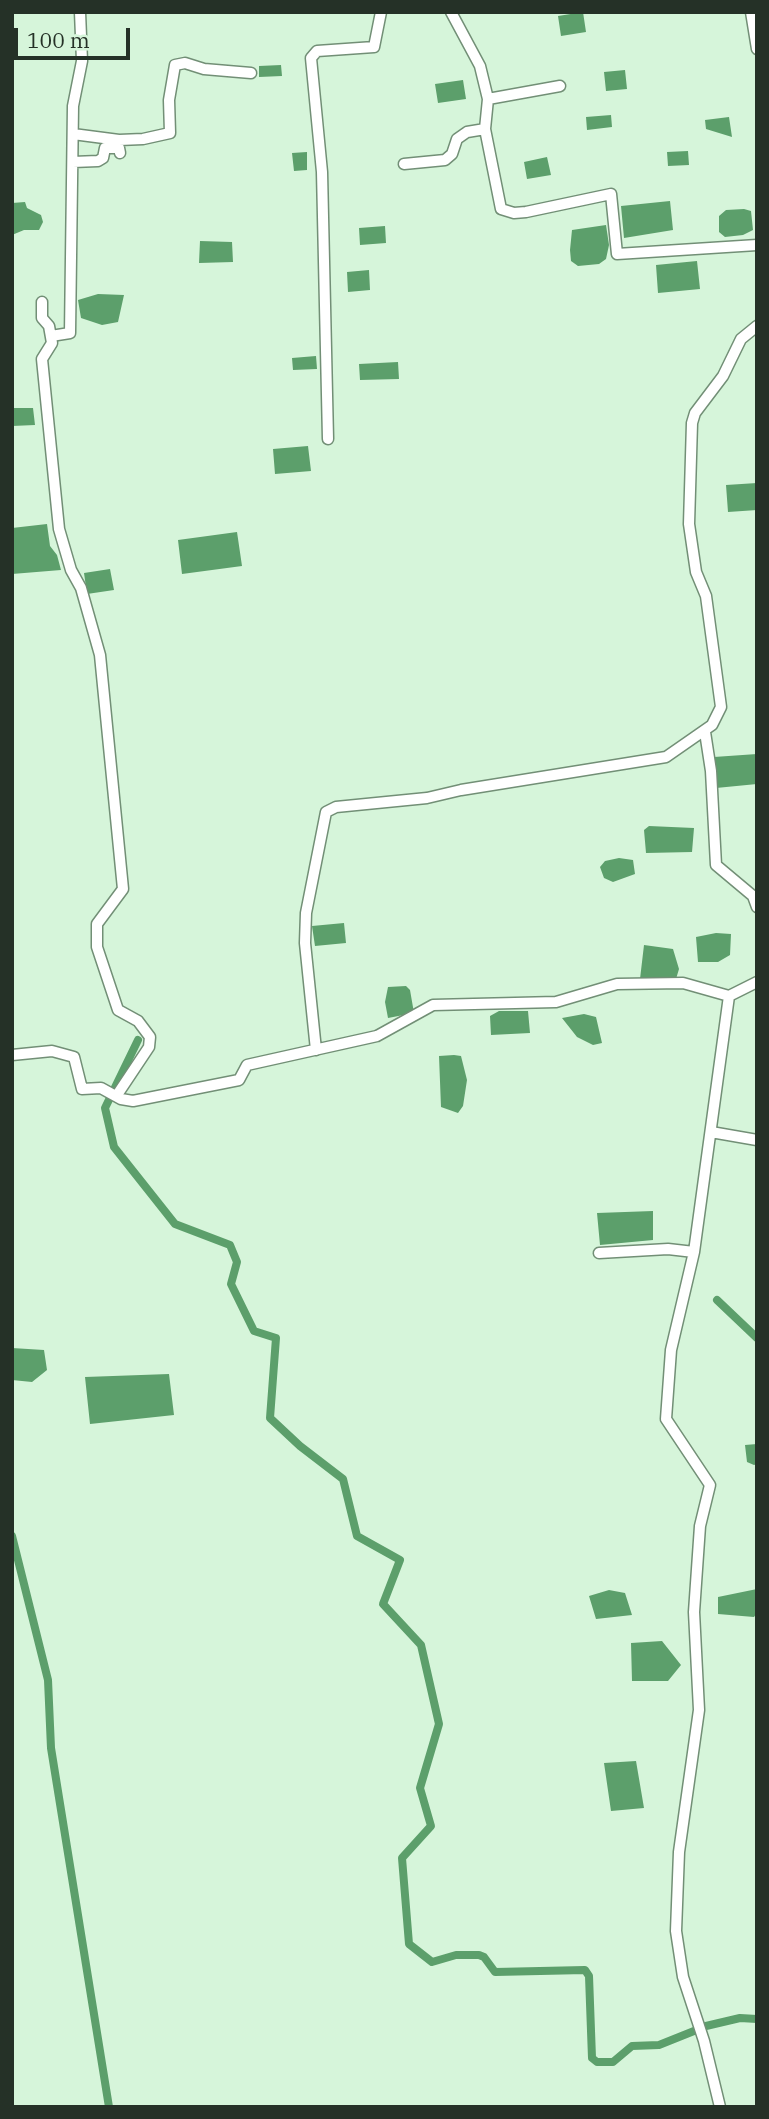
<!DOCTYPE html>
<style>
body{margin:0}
#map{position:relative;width:769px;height:2119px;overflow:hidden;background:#d6f5da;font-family:"IBM Plex Serif",serif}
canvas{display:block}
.frame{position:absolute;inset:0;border:14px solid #253127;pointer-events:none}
.scale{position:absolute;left:14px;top:28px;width:116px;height:32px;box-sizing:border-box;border:4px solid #253127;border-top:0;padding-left:9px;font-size:21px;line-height:24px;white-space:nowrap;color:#253127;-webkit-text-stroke:5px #d6f5da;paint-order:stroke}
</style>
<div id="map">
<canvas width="769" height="2119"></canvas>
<div class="frame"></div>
<div class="scale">100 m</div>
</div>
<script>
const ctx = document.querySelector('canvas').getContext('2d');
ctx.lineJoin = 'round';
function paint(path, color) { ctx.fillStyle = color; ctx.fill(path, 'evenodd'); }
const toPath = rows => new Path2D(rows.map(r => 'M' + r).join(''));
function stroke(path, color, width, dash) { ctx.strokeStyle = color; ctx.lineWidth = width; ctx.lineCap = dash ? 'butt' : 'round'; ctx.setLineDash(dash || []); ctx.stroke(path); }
const water = toPath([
 [583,12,586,32,561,36,558,16],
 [281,65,282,76,259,77,259,66],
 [625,70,627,89,606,91,604,72],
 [463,80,466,99,438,103,435,84],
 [611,115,612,127,587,130,586,117],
 [729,117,732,137,706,129,705,120],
 [688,151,689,165,668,166,667,152],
 [307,152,307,170,294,171,292,153],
 [547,157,551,175,527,179,524,162],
 [670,201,673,230,624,238,621,206],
 [25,202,27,208,41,215,43,222,39,230,24,230,12,235,12,203],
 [744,209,751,211,753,230,743,235,725,237,719,232,719,216,726,210],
 [606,225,609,245,606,259,599,264,578,266,571,261,570,250,572,230],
 [385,226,386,243,360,245,359,228],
 [200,241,232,242,233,262,199,263],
 [697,261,700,289,658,293,656,265],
 [369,270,370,290,348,292,347,272],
 [98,294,124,295,118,322,102,325,81,318,78,300],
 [316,356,317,369,293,370,292,358],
 [398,362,399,379,360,380,359,364],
 [12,408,33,408,35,425,12,426],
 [308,446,311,471,275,474,273,449],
 [757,483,757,510,728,512,726,485],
 [47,524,50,546,57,555,61,570,12,574,12,528],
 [237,532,242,566,182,574,178,540],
 [110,569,114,590,87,594,84,573],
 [757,754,757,784,716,788,714,757],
 [649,826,694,828,692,852,646,853,644,830],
 [619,858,633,860,635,874,613,882,604,878,600,867,605,861],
 [344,923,346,943,315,946,312,926],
 [716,933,731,934,730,955,718,962,698,962,696,937],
 [644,945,673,949,679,969,676,979,640,979],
 [406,986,410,990,414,1013,388,1018,385,1002,388,987],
 [499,1011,528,1011,530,1033,491,1035,490,1016],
 [584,1014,596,1017,602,1043,593,1045,577,1037,562,1018],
 [454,1055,461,1056,467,1080,463,1106,458,1113,441,1107,439,1056],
 [653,1211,653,1240,600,1245,597,1213],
 [12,1348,44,1350,47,1370,32,1382,12,1380],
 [169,1374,174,1415,90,1424,85,1377],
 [757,1444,757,1464,754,1465,747,1462,745,1445],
 [757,1589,757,1613,754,1617,718,1614,718,1597],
 [609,1590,625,1593,632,1615,596,1619,589,1596],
 [662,1641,681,1665,668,1681,632,1681,631,1643],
 [636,1761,644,1808,611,1811,604,1763]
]);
const canal = toPath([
 [138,1040,105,1108,114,1147,175,1224,230,1245,237,1262,231,1284,254,1331,276,1338,270,1418,300,1446,343,1479,357,1536,400,1560,383,1604,421,1645,439,1724,420,1788,431,1826,402,1858,409,1944,432,1962,456,1955,479,1955,484,1957,495,1972,585,1970,589,1976,592,2058,597,2062,613,2062,632,2046,659,2045,694,2031],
 [717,1300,757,1338],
 [12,1536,48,1680,51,1748,109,2107],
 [706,2026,740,2018,757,2019]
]);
const minor = toPath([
 [451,12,480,66,488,99],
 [751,12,757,49],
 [560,86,488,99,485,129,501,209,514,213,526,212,611,194,617,254,757,245],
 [73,134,119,140,143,139,170,133,169,100,175,65,185,63,204,69,251,73],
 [73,162,98,161,103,158,105,148,119,148,120,153],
 [404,164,445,160,452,154,457,139,467,132,485,129],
 [42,302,42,318,49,326,52,343,42,359,59,529,71,570,81,588,100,655,123,889,97,924,97,947,118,1010,138,1021,150,1037,149,1047,117,1095],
 [51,336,70,333,73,106,82,61,80,12],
 [328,439,322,172,311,58,317,51,374,47,381,12],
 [705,732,711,771,716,865,753,896,757,907],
 [316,1050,305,943,306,913,326,812,336,807,427,798,461,790,666,757,712,725,721,707,706,596,696,572,689,524,692,423,695,413,723,376,741,339,757,326],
 [12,1055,52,1051,74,1057,82,1089,101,1088,121,1099,133,1101,239,1080,247,1065,377,1036,433,1005,556,1002,617,984,683,983,729,996],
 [711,1132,757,1140],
 [599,1253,668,1249,694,1252],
 [720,2107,704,2041,683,1977,676,1931,679,1852,699,1710,694,1612,700,1526,710,1485,666,1419,671,1350,694,1252,729,996,757,982]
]);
paint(water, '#5c9f6b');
stroke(canal, '#5c9f6b', 8);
stroke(minor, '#728f76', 13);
stroke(minor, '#fff', 10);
</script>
